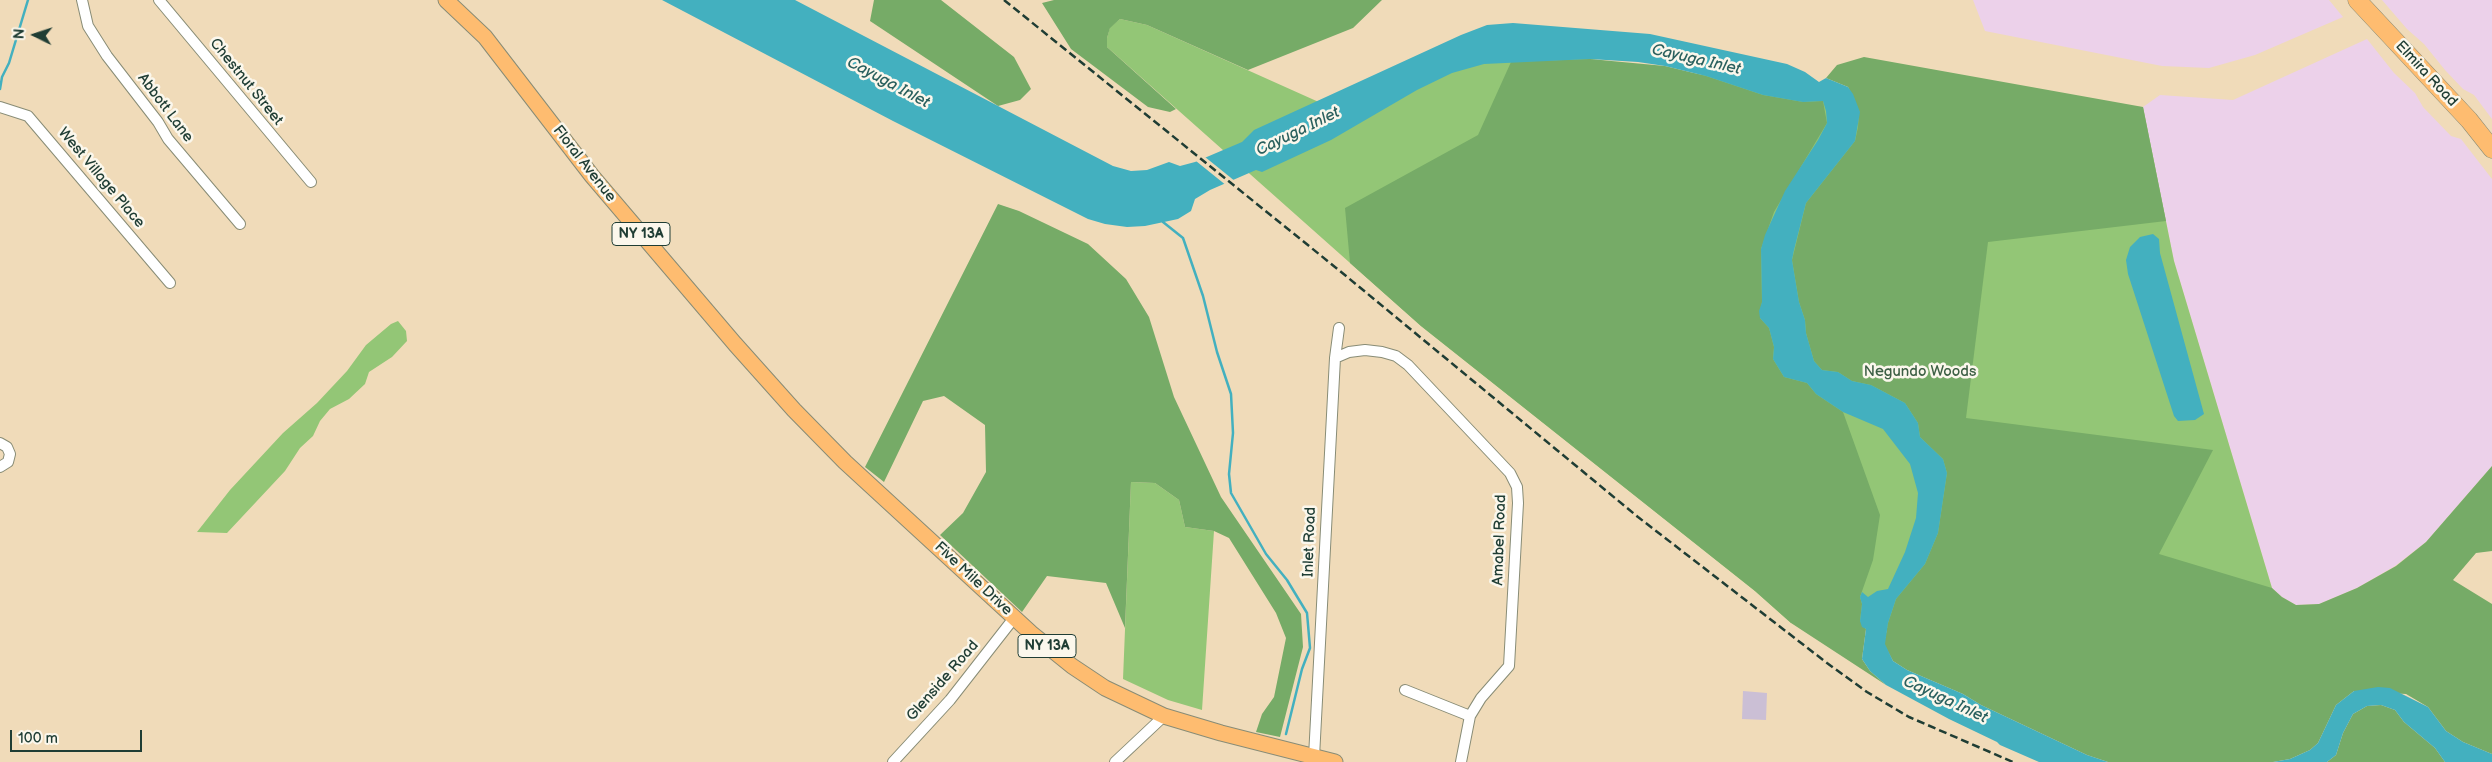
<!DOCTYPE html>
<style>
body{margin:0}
#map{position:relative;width:2492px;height:762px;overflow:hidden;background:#f0dbb9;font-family:"Balsamiq Sans",sans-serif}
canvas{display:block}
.north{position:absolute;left:10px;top:10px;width:50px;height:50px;-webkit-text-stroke:4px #fbf7ec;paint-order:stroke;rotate:274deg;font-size:14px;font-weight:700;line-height:20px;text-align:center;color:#1f3d34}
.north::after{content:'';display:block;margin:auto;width:18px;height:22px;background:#1f3d34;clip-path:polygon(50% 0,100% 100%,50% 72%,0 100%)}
.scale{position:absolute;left:10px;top:730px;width:132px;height:22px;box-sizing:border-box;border:2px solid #1f3d34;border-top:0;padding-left:6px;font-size:15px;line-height:18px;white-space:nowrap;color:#1f3d34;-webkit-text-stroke:4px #fbf7ec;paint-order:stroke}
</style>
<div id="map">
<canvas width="2492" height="762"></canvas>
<div class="north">N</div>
<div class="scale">100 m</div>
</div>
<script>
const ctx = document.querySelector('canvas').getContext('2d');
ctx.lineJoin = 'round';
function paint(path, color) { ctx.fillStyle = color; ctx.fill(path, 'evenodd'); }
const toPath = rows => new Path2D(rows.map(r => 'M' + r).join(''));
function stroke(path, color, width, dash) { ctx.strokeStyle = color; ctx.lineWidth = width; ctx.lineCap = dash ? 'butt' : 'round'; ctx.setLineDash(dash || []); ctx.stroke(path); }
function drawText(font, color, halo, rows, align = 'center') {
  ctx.font = font + ' "Balsamiq Sans",sans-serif'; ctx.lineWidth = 5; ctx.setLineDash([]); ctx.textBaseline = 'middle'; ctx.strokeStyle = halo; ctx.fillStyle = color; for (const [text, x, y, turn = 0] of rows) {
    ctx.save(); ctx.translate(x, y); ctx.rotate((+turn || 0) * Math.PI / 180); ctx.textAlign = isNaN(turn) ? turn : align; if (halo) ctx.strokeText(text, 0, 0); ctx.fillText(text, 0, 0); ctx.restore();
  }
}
const built = toPath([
 [1973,0,2329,0,2343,17,2255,55,2209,68,2162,66,1985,31],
 [2382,0,2492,0,2492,119,2474,95,2463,89,2445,70,2424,44,2407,29],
 [2367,39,2394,73,2415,93,2423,107,2451,136,2461,139,2492,179,2492,466,2426,542,2395,566,2357,588,2319,604,2296,605,2282,597,2272,588,2174,261,2143,107,2160,95,2233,100]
]);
const industrial = toPath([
 [1743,691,1767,693,1766,720,1742,719]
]);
const green = toPath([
 [1120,19,1147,25,1341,112,1483,44,1840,94,2143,107,2174,261,2272,588,2293,646,1791,623,1755,591,1421,326,1107,47,1107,38,1110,27],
 [398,321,406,331,407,341,392,357,369,372,365,384,349,399,330,409,320,421,313,436,300,448,285,471,227,533,197,532,230,490,283,433,317,403,347,371,366,345,391,324],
 [1131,482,1155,483,1179,500,1185,527,1214,531,1202,710,1168,700,1123,679]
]);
const forest = toPath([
 [874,0,941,0,1014,57,1031,89,1020,100,998,106,870,21],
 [1054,0,1382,0,1353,28,1248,70,1147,25,1120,19,1110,28,1107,38,1107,47,1176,109,1170,112,1148,107,1071,49,1042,3],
 [1864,57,2143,107,2166,221,1988,242,1966,418,2213,450,2159,554,2272,588,2282,597,2296,605,2319,604,2357,588,2396,566,2426,542,2492,466,2492,551,2476,553,2453,580,2492,604,2492,754,2463,742,2446,731,2428,707,2406,694,2354,691,2336,705,2318,743,2310,750,2290,759,2273,762,2108,762,2087,755,1981,705,1963,694,1907,670,1893,661,1884,644,1888,623,1896,599,1925,564,1938,533,1947,473,1943,459,1920,437,1918,423,1905,403,1871,385,1852,381,1838,372,1822,370,1814,361,1806,333,1805,320,1799,302,1792,260,1806,203,1855,141,1858,127,1859,112,1848,87,1826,78,1837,65],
 [1590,59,1665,66,1706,76,1763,95,1803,102,1823,101,1827,123,1774,212,1761,249,1762,302,1760,318,1769,328,1774,347,1773,359,1784,377,1807,383,1816,394,1843,412,1880,515,1873,560,1860,597,1862,604,1860,621,1866,629,1862,659,1870,671,1886,685,1791,623,1755,591,1421,326,1350,263,1345,208,1478,135,1511,62],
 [998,204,1019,211,1088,244,1126,279,1149,317,1174,397,1221,497,1301,614,1303,647,1280,737,1256,732,1262,714,1274,697,1286,638,1276,613,1229,538,1214,531,1185,527,1179,500,1155,483,1131,482,1125,628,1106,583,1047,576,1022,612,940,535,963,513,986,472,985,425,944,396,923,401,884,482,865,467],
 [2381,705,2395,710,2404,722,2435,748,2445,762,2327,762,2336,755,2343,733,2353,714,2367,706]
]);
const water = toPath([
 [662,0,795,0,1113,166,1131,171,1147,170,1169,162,1180,166,1195,162,1242,142,1254,130,1461,35,1487,25,1513,23,1650,34,1787,64,1805,72,1819,82,1826,78,1848,87,1853,94,1860,112,1855,141,1806,203,1794,250,1792,260,1799,302,1805,320,1806,333,1814,361,1822,370,1838,372,1852,381,1871,385,1905,403,1918,423,1920,437,1943,459,1947,473,1938,533,1925,564,1896,599,1888,623,1885,644,1893,661,1907,670,1963,694,1981,705,2087,755,2108,762,2039,762,2000,745,1997,742,1949,719,1886,685,1870,671,1862,659,1866,629,1862,627,1860,621,1862,604,1860,597,1862,592,1868,597,1877,591,1888,589,1905,552,1916,518,1918,493,1910,464,1883,429,1843,412,1816,394,1807,383,1784,377,1773,359,1774,347,1769,328,1760,318,1759,311,1762,302,1761,249,1765,235,1785,191,1818,140,1827,123,1826,111,1823,101,1803,102,1763,95,1706,76,1665,66,1638,62,1590,59,1484,64,1452,73,1417,90,1331,140,1262,172,1256,170,1210,190,1195,199,1191,211,1178,219,1145,226,1127,227,1105,224,1088,219,893,121],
 [2153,234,2159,239,2160,253,2204,414,2195,420,2178,421,2174,416,2128,274,2126,260,2130,247,2140,237],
 [2378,687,2390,688,2428,707,2446,731,2463,742,2492,754,2492,762,2445,762,2435,748,2404,722,2395,710,2381,705,2367,706,2353,714,2343,733,2336,755,2327,762,2273,762,2290,759,2310,750,2318,743,2336,705,2354,691]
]);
const pier = toPath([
 [1205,157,1220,169,1236,182,1227,186,1196,161]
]);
const stream = toPath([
 [0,89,2,77,9,63,28,0],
 [1163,222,1183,238,1203,296,1217,352,1231,394,1233,433,1229,474,1231,493,1266,554,1287,580,1307,613,1310,648,1302,669,1286,734]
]);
const street = toPath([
 [82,0,88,26,107,56,158,122,168,139,240,224],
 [159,0,311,182],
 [0,107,28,116,170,283],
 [1335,358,1349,352,1365,350,1382,352,1396,356,1408,365,1510,473,1517,487,1518,503,1509,666,1481,698,1470,716,1461,762],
 [0,443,7,447,10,454,8,462,0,467],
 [1405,690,1470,716],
 [1314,757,1335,358,1339,328],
 [893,762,950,700,1014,618],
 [1115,762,1164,716]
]);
const primary = toPath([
 [446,0,485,37,592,176,735,344,794,410,845,462,1031,633,1072,666,1105,688,1164,716,1221,733,1335,762]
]);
const highway = toPath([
 [2357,0,2469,120,2492,149]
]);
const rail = toPath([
 [1004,0,1340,271,1638,517,1827,663,1867,692,1909,717,2013,762]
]);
const shields = [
 [641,234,58],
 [1047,646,58]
];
const shieldNames = [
 ["NY 13A",641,234],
 ["NY 13A",1047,646]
];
const streetNames = [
 ["Elmira Road",2426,74,47],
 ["Chestnut Street",246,82,51],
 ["Abbott Lane",165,108,53],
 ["Floral Avenue",584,164,52],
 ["West Village Place",101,178,50],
 ["Amabel Road",1500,540,-88],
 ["Inlet Road",1310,542,-88],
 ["Five Mile Drive",973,579,43],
 ["Glenside Road",943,681,-49]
];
const parkNames = [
 ["Negundo Woods",1920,372]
];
const waterNames = [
 ["Cayuga Inlet",1696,60,13],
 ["Cayuga Inlet",888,83,28],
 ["Cayuga Inlet",1298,132,-26],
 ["Cayuga Inlet",1945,700,25]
];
paint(built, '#ecd1ea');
paint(industrial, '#cbbfd5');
paint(green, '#93c676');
paint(forest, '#76ab67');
paint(water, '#43b0bf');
paint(pier, '#f0dbb9');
stroke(stream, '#43b0bf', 2.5);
stroke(street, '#888c76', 12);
stroke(primary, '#888c76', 17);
stroke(highway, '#888c76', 19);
stroke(street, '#fff', 10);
stroke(primary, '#febc70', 15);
stroke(highway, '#febc70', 18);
stroke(rail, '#1f3d34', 2.5, [8, 4]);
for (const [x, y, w] of shields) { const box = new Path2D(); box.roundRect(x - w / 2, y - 11.5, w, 23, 4); ctx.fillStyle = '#fbf7ec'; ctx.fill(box); stroke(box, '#1f3d34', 1); }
drawText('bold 14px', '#1f3d34', null, shieldNames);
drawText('15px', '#1f3d34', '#fbf7ec', streetNames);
drawText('15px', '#3c5f44', '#fbf7ec', parkNames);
drawText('italic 16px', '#2a605e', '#fbf7ec', waterNames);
</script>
